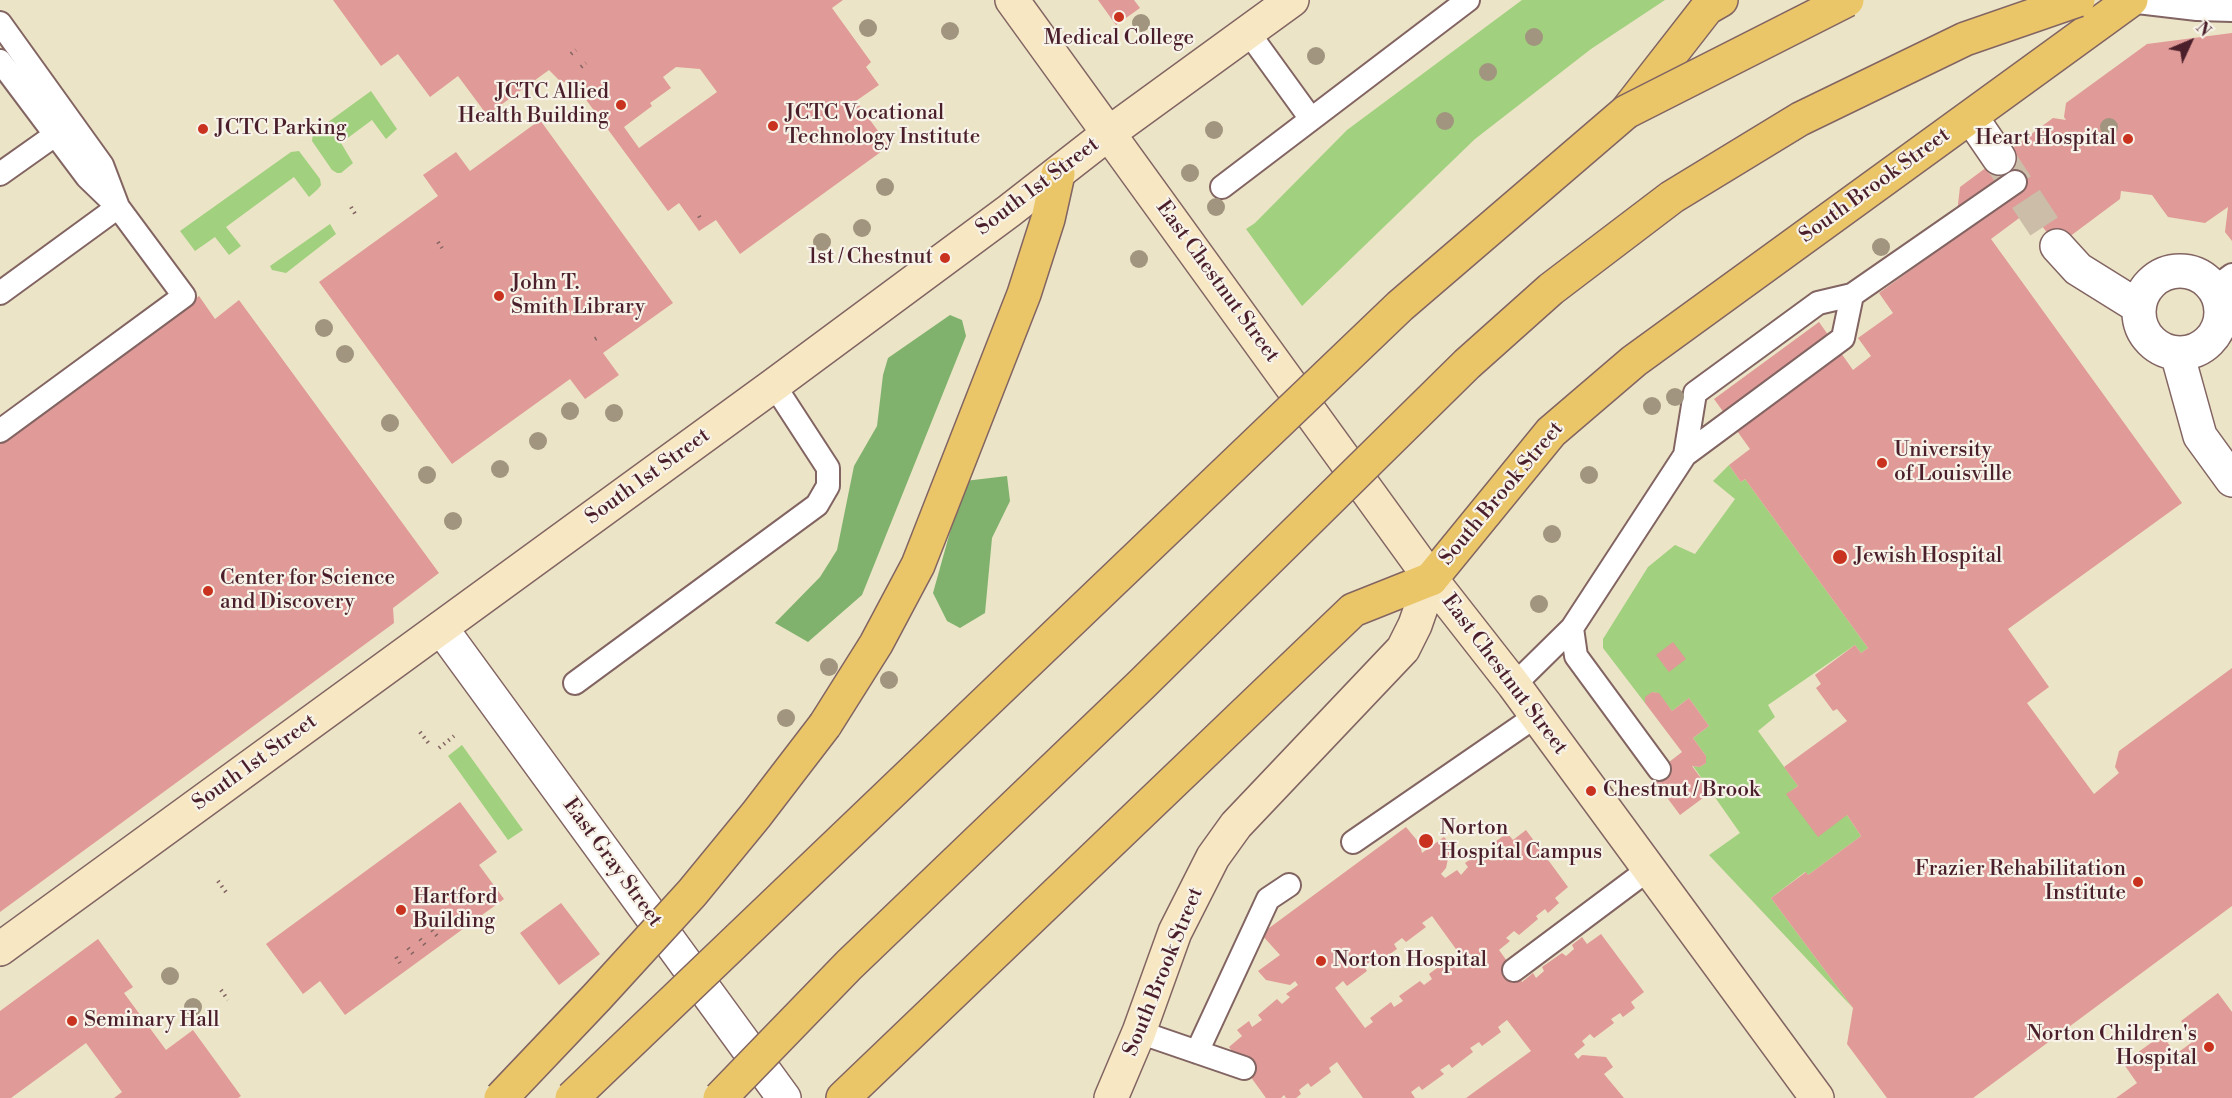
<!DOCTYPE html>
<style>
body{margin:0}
#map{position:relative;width:2232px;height:1098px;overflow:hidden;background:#ebe4c7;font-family:"Libre Bodoni",serif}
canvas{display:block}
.north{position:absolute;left:2160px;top:12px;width:60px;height:60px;-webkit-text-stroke:4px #f7f3e8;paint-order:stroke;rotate:46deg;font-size:16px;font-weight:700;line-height:24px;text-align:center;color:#4a1f2b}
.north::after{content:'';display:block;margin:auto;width:21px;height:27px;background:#4a1f2b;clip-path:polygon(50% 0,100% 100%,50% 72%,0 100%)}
</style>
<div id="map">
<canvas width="2232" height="1098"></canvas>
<div class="north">N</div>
</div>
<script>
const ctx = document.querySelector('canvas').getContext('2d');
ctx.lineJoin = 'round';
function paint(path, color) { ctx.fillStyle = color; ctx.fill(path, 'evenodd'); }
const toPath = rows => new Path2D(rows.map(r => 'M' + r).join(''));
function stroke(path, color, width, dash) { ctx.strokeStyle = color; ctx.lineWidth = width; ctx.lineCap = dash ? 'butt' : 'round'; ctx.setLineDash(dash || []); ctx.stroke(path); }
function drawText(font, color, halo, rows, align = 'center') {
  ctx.font = font + ' "Libre Bodoni",serif'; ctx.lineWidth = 4.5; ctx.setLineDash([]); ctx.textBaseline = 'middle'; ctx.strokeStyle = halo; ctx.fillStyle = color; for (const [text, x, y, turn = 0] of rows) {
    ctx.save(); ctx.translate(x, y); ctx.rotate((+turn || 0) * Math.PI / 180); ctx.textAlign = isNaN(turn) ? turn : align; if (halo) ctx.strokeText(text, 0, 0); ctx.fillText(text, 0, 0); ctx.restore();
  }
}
const green = toPath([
 [1522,0,1665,0,1591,49,1475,139,1302,306,1246,229,1255,223,1347,130],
 [371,91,397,129,386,139,372,120,341,143,353,163,341,173,337,173,332,170,312,141,313,133],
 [299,151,320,179,321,185,318,189,309,197,294,177,226,227,241,246,229,255,215,237,195,251,180,231,291,152],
 [330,224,336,234,286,273,272,270,270,266],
 [1729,465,1741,482,1745,479,1868,648,1861,653,1855,645,1768,705,1775,717,1758,731,1798,786,1787,794,1847,815,1861,836,1808,875,1805,872,1771,898,1853,1008,1709,855,1740,833,1693,766,1700,767,1706,763,1706,756,1693,738,1709,726,1689,698,1672,711,1658,693,1652,692,1645,703,1603,648,1603,639,1648,567,1675,545,1695,554,1735,499,1713,481],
 [462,745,523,830,508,840,448,756]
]);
const forest = toPath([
 [950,315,962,320,966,336,862,595,808,642,775,623,820,577,837,550,854,466,877,426,883,375,888,358],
 [1007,476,1010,501,992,538,985,613,960,628,947,621,933,593,950,532,965,481]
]);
const building = toPath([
 [333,0,843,0,832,8,871,62,866,67,879,85,853,103,856,107,859,105,889,146,740,254,716,220,699,231,679,203,668,211,573,82,567,83,559,80,549,70,487,115,458,76,430,97,398,54,381,66],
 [676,67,700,69,717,92,639,148,624,127,652,106,650,103,671,88,663,77],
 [1098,0,1134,0,1140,8,1116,25],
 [2232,33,2232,241,2225,232,2228,207,2205,223,2168,217,2152,195,2121,191,2120,199,2057,246,2030,210,1991,239,2182,503,2008,629,2049,687,2027,703,2094,794,2119,773,2115,767,2119,751,2232,668,2232,906,1973,1098,1887,1098,1847,1044,1853,1008,1771,898,1806,872,1808,875,1861,836,1847,815,1818,837,1786,794,1798,786,1784,767,1847,721,1837,709,1833,711,1816,688,1821,684,1815,675,1855,645,1861,653,1868,648,1745,479,1741,482,1729,465,1750,449,1714,399,1819,322,1853,370,1871,356,1858,338,1893,313,1879,293,1959,235,1955,230,1960,187,2053,118,2066,120,2064,117,2066,103,2147,44],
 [540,120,673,303,603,353,619,375,585,399,570,379,452,464,319,282,438,196,423,175,456,152,470,171],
 [199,296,215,319,239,300,439,573,393,608,394,623,0,912,0,444],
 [1673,642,1686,659,1669,672,1656,655],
 [1652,692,1659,693,1672,711,1689,698,1709,726,1693,738,1706,756,1706,763,1700,767,1692,766,1711,792,1680,815,1651,776,1682,752,1645,703,1645,697],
 [460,802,497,852,479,865,504,899,345,1015,320,981,303,994,266,944],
 [1406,827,1420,844,1422,853,1444,837,1451,845,1446,868,1441,874,1445,878,1457,870,1461,875,1468,867,1465,863,1487,848,1490,853,1498,846,1495,842,1507,833,1513,840,1526,830,1568,887,1555,898,1559,903,1548,913,1545,909,1536,916,1538,919,1519,935,1514,931,1506,938,1510,941,1499,950,1522,982,1533,973,1536,978,1544,971,1542,967,1562,953,1566,956,1574,949,1572,945,1582,937,1587,944,1601,934,1644,992,1631,1002,1635,1008,1623,1017,1620,1013,1611,1019,1614,1023,1594,1038,1590,1034,1582,1041,1585,1045,1574,1054,1578,1059,1582,1055,1606,1057,1613,1067,1604,1074,1624,1098,1466,1098,1531,1051,1507,1020,1498,1027,1501,1032,1482,1046,1479,1042,1470,1048,1473,1052,1452,1068,1449,1064,1440,1070,1444,1074,1422,1090,1419,1086,1411,1092,1415,1098,1363,1098,1337,1062,1329,1068,1331,1072,1311,1087,1308,1083,1299,1090,1301,1094,1296,1098,1286,1098,1284,1095,1281,1098,1266,1098,1229,1047,1242,1036,1237,1030,1249,1021,1252,1027,1262,1020,1258,1015,1277,999,1282,1004,1290,997,1286,994,1298,985,1295,981,1290,985,1266,980,1258,971,1280,955,1261,934],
 [1432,916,1461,956,1452,963,1449,959,1429,974,1432,979,1424,985,1420,981,1399,996,1403,1001,1394,1007,1391,1002,1370,1018,1373,1022,1365,1028,1335,988,1343,981,1347,986,1367,971,1364,966,1373,960,1376,964,1397,949,1394,944,1402,938,1406,942,1426,927,1422,923],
 [561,903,600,954,559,985,520,933],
 [98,939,133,987,124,993,166,1050,193,1030,241,1096,238,1098,114,1098,122,1092,86,1043,11,1098,0,1098,0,1011],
 [2218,993,2232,1012,2232,1098,2116,1098,2137,1083,2123,1063,2162,1035,2176,1054,2195,1040,2181,1021]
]);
const streetTunnel = toPath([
 [1999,158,2057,246]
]);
const path = toPath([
 [571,54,576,50],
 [581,67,586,63],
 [351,207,357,217],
 [699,216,702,221],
 [438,242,442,248],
 [595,339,600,336],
 [420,732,430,745],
 [439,748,454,736],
 [218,881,228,895],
 [432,930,437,936],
 [420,939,425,945],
 [408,948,413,954],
 [396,957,400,963],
 [221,990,228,1000]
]);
const lane = toPath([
 [2129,1,2197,9,2232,10],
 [0,23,102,165,118,207,87,177,0,61],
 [1248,32,1311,119],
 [0,174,55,135],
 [1222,187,1468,0],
 [2213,289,2232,275],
 [0,293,118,207,184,296,0,431],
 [1685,455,1843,338,1852,295],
 [1572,628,1576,656,1659,769],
 [575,683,817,505,828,486,828,468,774,385],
 [1514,685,1572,628,1685,455,1695,393,1818,303,1852,295,2015,182],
 [1353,842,1536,716],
 [1514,970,1649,869],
 [1139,1032,1244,1068],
 [1197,1052,1268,899,1289,885]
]);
const street = toPath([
 [1971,117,1999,158],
 [2057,246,2078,269,2139,307],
 '2139 312a41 41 0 1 1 82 0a41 41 0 1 1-82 0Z',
 [2177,353,2200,436,2232,480],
 [441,628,784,1098]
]);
const secondary = toPath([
 [1012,0,1431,579,1514,685,1817,1098],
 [0,949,774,385,1009,211,1109,133,1292,0],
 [1111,1098,1139,1032,1175,932,1213,857,1236,825,1403,649,1415,625,1431,579]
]);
const primary = toPath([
 [1431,579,1551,432,1634,361,2131,0]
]);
const highway = toPath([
 [1626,112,1707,8,1721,0],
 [825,725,876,644,918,565,1024,294,1048,219,1058,174],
 [843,1098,1353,610,1431,579]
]);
const highwayBridge = toPath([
 [501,1098,597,997,692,893,756,815,825,725],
 [572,1098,1400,306,1626,112,1847,0],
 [720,1098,849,965,1141,685,1467,364,1551,289,1672,197,1800,119,1965,39,2078,0]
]);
const trees = [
 [1141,23],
 [868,28],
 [950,31],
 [1534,37],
 [1316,56],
 [1488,72],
 [1445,121],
 [2109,127],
 [1214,130],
 [1190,173],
 [885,187],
 [1216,207],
 [862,228],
 [822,242],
 [1881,247],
 [1139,259],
 [324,328],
 [345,354],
 [1675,397],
 [1652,406],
 [570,411],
 [614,413],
 [390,423],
 [538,441],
 [500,469],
 [427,475],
 [1589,475],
 [453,521],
 [1552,534],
 [1539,604],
 [829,667],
 [889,680],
 [786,718],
 [170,976],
 [193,1007]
];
const markers = [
 [1119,17,6,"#c8321e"],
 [621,105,6,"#c8321e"],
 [773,126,6,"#c8321e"],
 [203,129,6,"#c8321e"],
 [2128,139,6,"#c8321e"],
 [945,258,6,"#c8321e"],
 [499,296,6,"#c8321e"],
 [1882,463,6,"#c8321e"],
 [1840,557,8,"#c8321e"],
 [208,591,6,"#c8321e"],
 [1591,791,6,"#c8321e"],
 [1426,841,8,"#c8321e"],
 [2138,882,6,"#c8321e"],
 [401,910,6,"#c8321e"],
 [1321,961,6,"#c8321e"],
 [72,1021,6,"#c8321e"],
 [2209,1047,6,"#c8321e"]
];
const poiNames = [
 ["Medical College",1119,39,"center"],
 ["JCTC Allied",609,93,"right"],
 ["Health Building",609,117,"right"],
 ["JCTC Vocational",785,114],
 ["Technology Institute",785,138],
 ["JCTC Parking",215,129],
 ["Heart Hospital",2116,139,"right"],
 ["1st / Chestnut",933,258,"right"],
 ["John T.",511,284],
 ["Smith Library",511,308],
 ["University",1894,451],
 ["of Louisville",1894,475],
 ["Jewish Hospital",1854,557],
 ["Center for Science",220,579],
 ["and Discovery",220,603],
 ["Chestnut / Brook",1603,791],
 ["Norton",1440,829],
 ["Hospital Campus",1440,853],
 ["Frazier Rehabilitation",2126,870,"right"],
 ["Institute",2126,894,"right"],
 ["Hartford",413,898],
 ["Building",413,922],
 ["Norton Hospital",1333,961],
 ["Seminary Hall",84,1021],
 ["Norton Children's",2197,1035,"right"],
 ["Hospital",2197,1059,"right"]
];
const streetNames = [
 ["South Brook Street",1875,186,-36],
 ["South 1st Street",1038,187,-37],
 ["East Chestnut Street",1217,282,54],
 ["South 1st Street",648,477,-36],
 ["South Brook Street",1502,494,-50],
 ["East Chestnut Street",1504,675,53],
 ["South 1st Street",255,763,-36],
 ["East Gray Street",612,863,54],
 ["South Brook Street",1164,972,-68]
];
paint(green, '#a1d07e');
paint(forest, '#80b26d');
paint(building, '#e09a97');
stroke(streetTunnel, '#cbbda8', 33, [33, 16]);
stroke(lane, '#826462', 26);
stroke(street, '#826462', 36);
stroke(secondary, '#826462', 36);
stroke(primary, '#826462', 36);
stroke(highway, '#826462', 36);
stroke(path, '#826462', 4, [1.5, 4.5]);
stroke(lane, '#fff', 22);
stroke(street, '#fff', 33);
stroke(secondary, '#f7e8c3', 33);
stroke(primary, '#eac669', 33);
stroke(highway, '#eac669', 33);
stroke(highwayBridge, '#826462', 36, []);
stroke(highwayBridge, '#eac669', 33);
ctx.fillStyle = '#a1957f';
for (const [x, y] of trees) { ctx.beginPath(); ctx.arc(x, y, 9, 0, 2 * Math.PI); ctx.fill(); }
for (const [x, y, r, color] of markers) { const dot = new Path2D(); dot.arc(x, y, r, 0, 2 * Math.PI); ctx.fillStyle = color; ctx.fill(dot); stroke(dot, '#f7f3e8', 2); }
drawText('21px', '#4a1f2b', '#f7f3e8', poiNames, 'left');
drawText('21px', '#4a1f2b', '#f7f3e8', streetNames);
</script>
